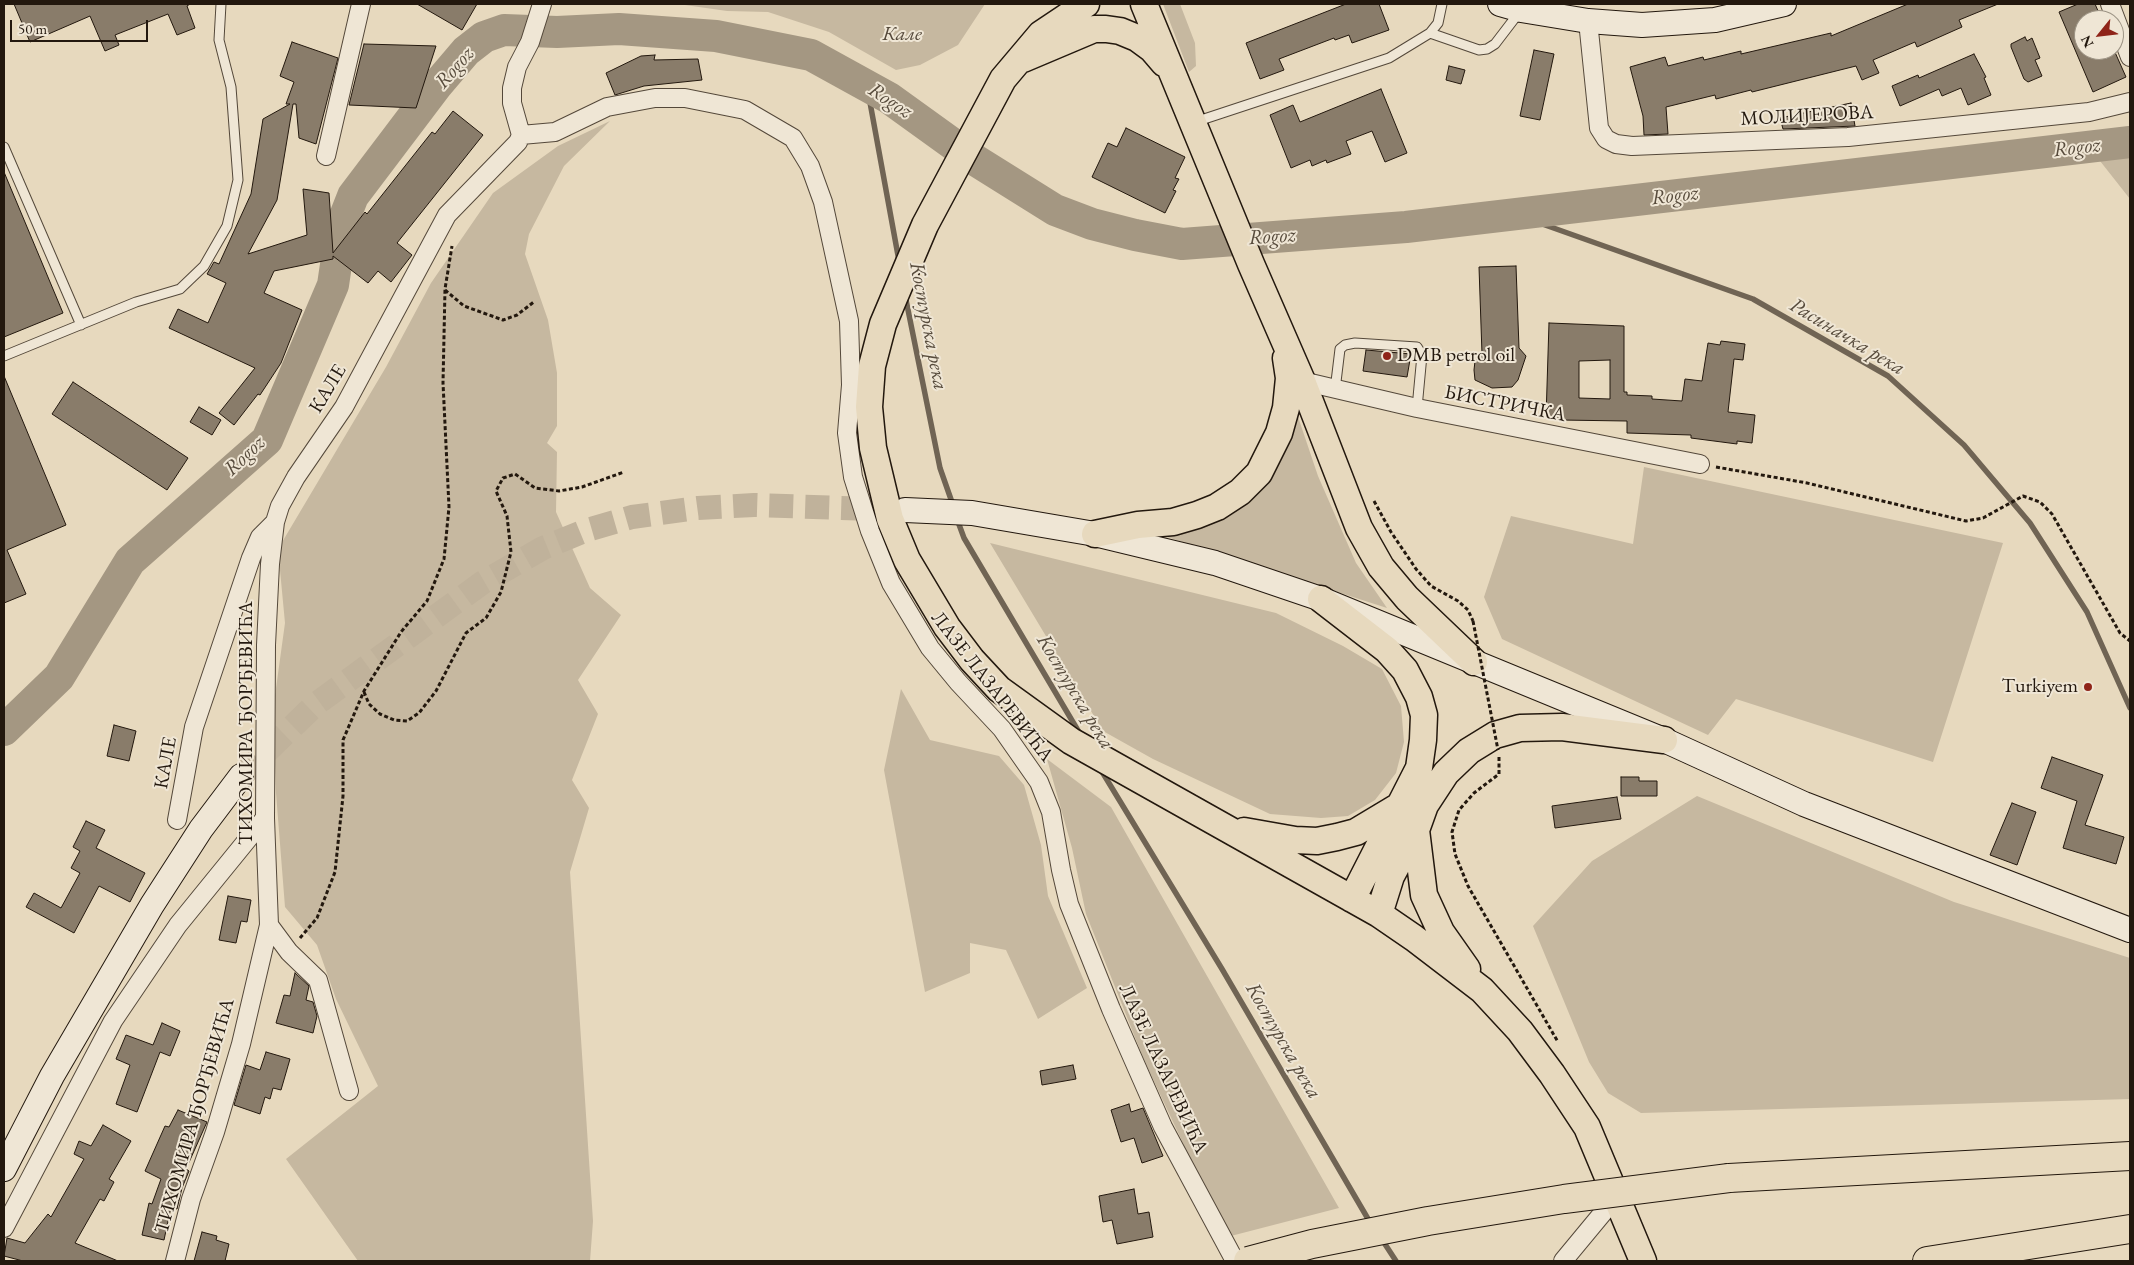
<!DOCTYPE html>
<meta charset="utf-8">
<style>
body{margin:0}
#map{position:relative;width:2134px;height:1265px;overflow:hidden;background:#e7d9be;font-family:"EB Garamond",serif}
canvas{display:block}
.frame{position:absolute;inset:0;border:5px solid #23180e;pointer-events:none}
.north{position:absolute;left:2074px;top:10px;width:50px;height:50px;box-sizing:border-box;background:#efe6d5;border:1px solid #9d9485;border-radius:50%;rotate:241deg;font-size:14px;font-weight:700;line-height:20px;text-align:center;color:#23180e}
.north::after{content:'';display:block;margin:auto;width:18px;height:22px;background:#8f2418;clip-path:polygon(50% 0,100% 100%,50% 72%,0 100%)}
.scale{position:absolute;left:10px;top:20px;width:138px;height:22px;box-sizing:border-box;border:2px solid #23180e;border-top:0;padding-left:6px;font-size:15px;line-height:18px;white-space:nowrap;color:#23180e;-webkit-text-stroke:4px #efe6d5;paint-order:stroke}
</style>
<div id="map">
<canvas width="2134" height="1265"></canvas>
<div class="frame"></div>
<div class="north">N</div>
<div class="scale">50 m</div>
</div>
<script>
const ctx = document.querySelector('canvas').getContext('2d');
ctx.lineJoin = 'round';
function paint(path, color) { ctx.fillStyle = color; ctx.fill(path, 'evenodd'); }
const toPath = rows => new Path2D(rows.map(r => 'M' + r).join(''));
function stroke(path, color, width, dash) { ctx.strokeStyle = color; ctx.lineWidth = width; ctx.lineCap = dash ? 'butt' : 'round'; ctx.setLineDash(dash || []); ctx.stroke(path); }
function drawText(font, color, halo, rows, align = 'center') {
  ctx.font = font + ' "EB Garamond",serif'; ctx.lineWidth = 4; ctx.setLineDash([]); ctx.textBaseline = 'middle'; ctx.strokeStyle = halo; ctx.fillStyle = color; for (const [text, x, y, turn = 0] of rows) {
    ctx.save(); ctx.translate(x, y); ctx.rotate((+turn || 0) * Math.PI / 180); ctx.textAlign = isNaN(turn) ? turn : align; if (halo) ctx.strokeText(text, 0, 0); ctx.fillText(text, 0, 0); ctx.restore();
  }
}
const green = toPath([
 [678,4,985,4,958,45,920,65,896,70,829,32,768,12,727,11],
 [1163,4,1180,4,1195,43,1196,66,1189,72],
 [610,121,564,166,529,234,525,254,548,320,557,373,557,426,547,443,557,452,556,512,590,588,621,615,578,680,598,714,572,780,589,808,570,872,593,1221,590,1261,358,1261,286,1159,378,1086,336,999,317,945,285,907,276,793,273,710,285,623,278,549,386,367,431,283,493,193,558,146],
 [2130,142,2130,199,2089,147],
 [1292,399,1318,476,1356,563,1387,608,1164,536,1236,504],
 [1644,467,2003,543,1933,762,1736,699,1708,735,1502,639,1484,597,1511,516,1633,544],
 [990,543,1276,613,1343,646,1382,669,1401,706,1404,742,1396,773,1375,800,1348,816,1321,818,1270,814,1153,759,1103,731],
 [901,689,930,740,999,756,1024,785,1041,845,1048,896,1087,988,1038,1019,1006,950,970,943,970,973,925,992,884,770],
 [1047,759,1111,807,1339,1208,1227,1237,1144,1060,1086,914,1072,848],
 [1697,796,1954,902,2130,958,2130,1099,1641,1113,1608,1093,1589,1062,1533,926,1592,861]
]);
const stream = toPath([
 [867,86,899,261],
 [1517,215,1753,299,1888,376,1964,445,2030,523,2087,612,2130,708],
 [905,295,940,468,954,508],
 [957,519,964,538,1080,734],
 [1101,770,1222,969,1371,1224],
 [1381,1238,1396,1261]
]);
const river = toPath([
 [4,730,59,677,130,561,267,440,333,285,342,224,353,196,437,85,466,51,484,37,504,30,557,32,619,29,716,36,811,55,889,98,975,160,1055,210,1092,224,1135,235,1182,244,1406,227,2130,142]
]);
const building = toPath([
 [14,4,190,4,187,6,195,28,177,35,168,14,115,35,119,45,105,51,90,16,30,42,14,4],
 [417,4,477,4,462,30,417,4],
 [1346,4,1379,4,1389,30,1352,43,1349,35,1335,40,1334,38,1279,59,1284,70,1260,79,1246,43,1346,4],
 [1908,4,1998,4,1959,20,1962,27,1917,47,1915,42,1873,60,1879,73,1862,80,1856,66,1752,92,1751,90,1716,99,1715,95,1666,107,1668,134,1644,135,1643,116,1630,67,1665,57,1668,66,1703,57,1704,60,1741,51,1741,54,1831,33,1831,36,1908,4],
 [2078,4,2095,4,2102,20,2084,20,2084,50,2114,50,2126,77,2093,92,2059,12,2078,4],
 [2025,37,2027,41,2032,38,2040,58,2035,60,2042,76,2028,82,2024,79,2011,47,2011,44,2025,37],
 [292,42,338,58,316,144,299,138,296,104,293,104,277,200,248,254,307,235,303,189,329,193,333,253,365,212,367,214,432,132,435,134,453,111,483,135,397,243,412,255,391,282,378,271,368,283,333,256,333,259,274,271,264,293,302,310,281,363,260,395,258,394,234,425,219,413,255,368,169,328,178,309,208,323,226,283,207,274,214,262,219,264,251,194,263,119,290,104,286,104,294,82,280,76,292,42],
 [364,44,436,46,416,108,349,105,364,44],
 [1534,50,1554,54,1540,120,1520,116,1534,50],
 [1974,54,1986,77,1984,78,1991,95,1968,105,1961,88,1942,96,1939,89,1900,106,1892,86,1918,75,1919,78,1974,54],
 [655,55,654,60,698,59,702,80,644,86,615,95,606,73,641,56,655,55],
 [1449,66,1465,70,1461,84,1446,80,1449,66],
 [1381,89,1407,153,1385,162,1372,131,1346,141,1351,154,1327,163,1326,160,1312,166,1310,160,1291,168,1270,115,1293,105,1300,122,1381,89],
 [1851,103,1855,126,1783,129,1780,118,1851,103],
 [1126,128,1185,157,1175,178,1179,179,1173,190,1176,191,1165,213,1092,177,1108,143,1117,147,1126,128],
 [4,172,63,313,4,337,4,172],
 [1516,266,1519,348,1526,356,1518,380,1512,387,1492,388,1475,380,1474,370,1475,361,1482,354,1479,267,1516,266],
 [1549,323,1624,326,1624,392,1627,392,1627,395,1652,396,1652,399,1682,401,1685,379,1702,381,1708,343,1720,345,1721,341,1745,344,1743,360,1734,359,1728,412,1755,415,1752,443,1737,441,1737,444,1691,438,1691,435,1627,433,1627,421,1560,420,1546,418,1549,323],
 [1610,360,1610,399,1579,398,1579,361,1610,360],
 [1366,350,1411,354,1407,377,1363,371,1366,350],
 [4,376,66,525,7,550,26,594,4,603,4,376],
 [73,382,188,458,167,490,52,414,73,382],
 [199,407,221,420,212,435,190,422,199,407],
 [114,725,136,731,129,761,107,756,114,725],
 [2052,757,2103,775,2085,825,2124,837,2116,864,2063,848,2077,801,2041,788,2052,757],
 [1621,777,1639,777,1639,781,1657,781,1657,796,1621,796,1621,777],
 [1617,797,1621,819,1555,828,1552,806,1617,797],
 [2012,803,2036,812,2017,865,1990,855,2012,803],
 [86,821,105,830,96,848,145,873,130,902,99,886,74,933,26,907,34,893,61,908,80,873,71,868,80,851,73,847,86,821],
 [228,896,251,900,247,922,241,921,236,943,219,940,228,896],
 [295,973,309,986,306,1000,313,1002,317,1016,313,1033,276,1023,284,995,290,996,295,973],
 [162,1023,180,1031,170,1056,160,1052,137,1112,116,1104,130,1065,116,1059,126,1035,153,1045,162,1023],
 [266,1052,290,1059,281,1090,273,1088,270,1099,265,1097,260,1114,234,1105,246,1065,260,1070,266,1052],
 [1073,1065,1076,1079,1042,1085,1040,1071,1073,1065],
 [1129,1104,1131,1112,1143,1108,1163,1156,1142,1163,1134,1138,1121,1142,1111,1110,1129,1104],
 [178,1110,207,1122,186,1169,189,1171,182,1188,177,1209,171,1207,164,1240,142,1235,149,1203,152,1204,161,1179,145,1171,165,1126,169,1127,178,1110],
 [103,1125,131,1141,109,1179,114,1182,104,1201,100,1199,75,1243,118,1261,23,1261,4,1256,7,1238,25,1243,48,1214,51,1217,84,1159,74,1154,79,1141,91,1146,103,1125],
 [1134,1189,1138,1214,1149,1212,1153,1237,1117,1244,1112,1220,1103,1222,1099,1196,1134,1189],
 [202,1232,217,1236,216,1240,229,1244,225,1261,194,1261,202,1232]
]);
const secondaryTunnel = toPath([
 [241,776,316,704,482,583,543,548,587,530,632,517,698,508,754,505,905,510]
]);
const path = toPath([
 [445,290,464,306,503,320,517,315,535,301],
 [1716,467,1807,483,1966,521,1983,518,2023,496,2040,502,2052,514,2120,633,2130,641],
 [1374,501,1391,532,1416,569,1431,586,1458,601,1468,610,1473,621],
 [364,692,369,704,380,714,394,720,407,721,419,713,436,691,466,633,486,618,501,592,511,552,507,516,496,491,503,478,515,474,535,488,559,491,582,487,624,472],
 [1499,757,1499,774,1474,793,1459,810,1452,832,1455,854,1468,886,1558,1042],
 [300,938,317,918,335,872,343,796,343,740,364,691,401,632,427,601,444,559,449,507,443,383,445,289,452,246]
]);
const lane = toPath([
 [1430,33,1479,50,1487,49,1495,44,1521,10],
 [1195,122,1389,58,1430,33,1438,23,1442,4],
 [4,147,81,325],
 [4,356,136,302,180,289,204,266,227,226,238,180,231,87,219,40,221,4],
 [1335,390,1340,349,1345,345,1355,343,1417,347,1422,355,1417,408]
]);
const street = toPath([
 [2110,4,2130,57],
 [1588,21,1599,128,1606,139,1616,144,1632,146,1848,137,2089,112,2130,102],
 [521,135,555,132,607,107,655,98,685,98,745,110,793,138,810,166,823,202,849,321,851,385,847,433,853,477,870,531,891,583,930,648,958,682,1002,729,1039,782,1051,812,1061,870,1069,904,1111,1009,1163,1127,1235,1261],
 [326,156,361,4],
 [1302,381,1417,408,1700,464],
 [177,820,194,727,251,558,260,537,275,522,280,506,296,477,344,407,447,215,518,142,521,135,512,103,512,88,517,67,530,42,542,4],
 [269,925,289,952,318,980,349,1091],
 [4,1228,113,1021,178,925,265,818],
 [175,1261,191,1199,215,1132,241,1044,269,925,265,818,266,645,270,564,275,522],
 [1563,1261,1616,1197]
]);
const secondary = toPath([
 [1500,4,1521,10,1588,21,1642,25,1715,20,1784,4],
 [905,510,972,513,1095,534,1215,563,1321,599,1664,740,1804,804,2130,930],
 [4,1169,52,1076,152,905,201,829,241,776]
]);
const primary = toPath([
 [1086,4,1041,34,1003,79,925,225,883,324,872,366,869,407,873,448,890,519,907,560,947,627,972,660,999,689,1071,741,1379,914,1414,938,1482,990,1520,1031,1552,1074,1587,1127,1643,1261],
 [1144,4,1251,264,1302,381,1359,528,1381,567,1407,598,1474,662],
 [1023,59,1094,29,1106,29,1120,31,1137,38,1152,49,1164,63],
 [1095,534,1138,525,1173,522,1197,515,1217,507,1240,492,1259,473,1279,433,1286,408,1289,378,1286,358],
 [1321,599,1387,650,1405,670,1419,697,1424,715,1423,740,1419,768,1352,899],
 [1244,831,1295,840,1317,841,1337,837,1356,832,1401,805],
 [1379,914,1391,876,1416,830],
 [1467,969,1441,932,1424,895,1416,830,1425,805,1446,773,1469,751,1495,735,1520,728,1562,727,1664,740]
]);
const highway = toPath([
 [1729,1178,2130,1156],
 [1927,1261,2130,1229]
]);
const pathBridge = toPath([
 [1473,621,1498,750]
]);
const highwayBridge = toPath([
 [1248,1261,1312,1244,1428,1221,1564,1199,1729,1178]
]);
const markers = [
 [1387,356,5,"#8f2418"],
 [2088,687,5,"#8f2418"]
];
const parkNames = [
 ["Кале",902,35]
];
const streetNames = [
 ["МОЛИЈЕРОВА",1807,116,-3],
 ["КАЛЕ",328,389,-59],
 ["БИСТРИЧКА",1505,404,11],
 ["ЛАЗЕ ЛАЗАРЕВИЋА",992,687,52],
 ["ТИХОМИРА ЂОРЂЕВИЋА",247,723,-90],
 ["КАЛЕ",166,763,-80],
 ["ЛАЗЕ ЛАЗАРЕВИЋА",1163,1069,65],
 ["ТИХОМИРА ЂОРЂЕВИЋА",195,1116,-74]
];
const poiNames = [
 ["DMB petrol oil",1397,356],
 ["Turkiyem",2078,687,"right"]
];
const waterNames = [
 ["Rogoz",455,68,-49],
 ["Rogoz",890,101,33],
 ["Rogoz",2077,148,-7],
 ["Rogoz",1675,196,-7],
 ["Rogoz",1272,237,-4],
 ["Костурска река",928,326,79],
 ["Расиначка река",1847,337,31],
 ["Rogoz",245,456,-44],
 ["Костурска река",1075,692,59],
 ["Костурска река",1283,1041,60]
];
paint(green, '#c6b8a0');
stroke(stream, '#706454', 5.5);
stroke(river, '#a49782', 32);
paint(building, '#897c6a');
stroke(building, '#23180e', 1);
stroke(secondaryTunnel, '#c0b29b', 24, [24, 12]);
stroke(lane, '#54483a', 11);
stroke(street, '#54483a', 20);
stroke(secondary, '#23180e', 26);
stroke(primary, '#23180e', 29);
stroke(highway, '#23180e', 30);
stroke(path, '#23180e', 3, [4, 2.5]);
stroke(lane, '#efe6d5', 9);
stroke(street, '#efe6d5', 18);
stroke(secondary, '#efe6d5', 24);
stroke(primary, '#e7d9be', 26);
stroke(highway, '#e7d9be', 28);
stroke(highwayBridge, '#23180e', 30, []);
stroke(pathBridge, '#23180e', 3, [4, 2.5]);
stroke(highwayBridge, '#e7d9be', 28);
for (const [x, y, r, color] of markers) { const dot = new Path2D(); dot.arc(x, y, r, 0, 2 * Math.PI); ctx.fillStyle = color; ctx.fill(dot); stroke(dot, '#efe6d5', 2); }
drawText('italic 20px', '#54483a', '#efe6d5', parkNames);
drawText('20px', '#23180e', '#efe6d5', streetNames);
drawText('20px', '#23180e', '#efe6d5', poiNames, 'left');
drawText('italic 21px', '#574b3c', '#efe6d5', waterNames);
</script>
